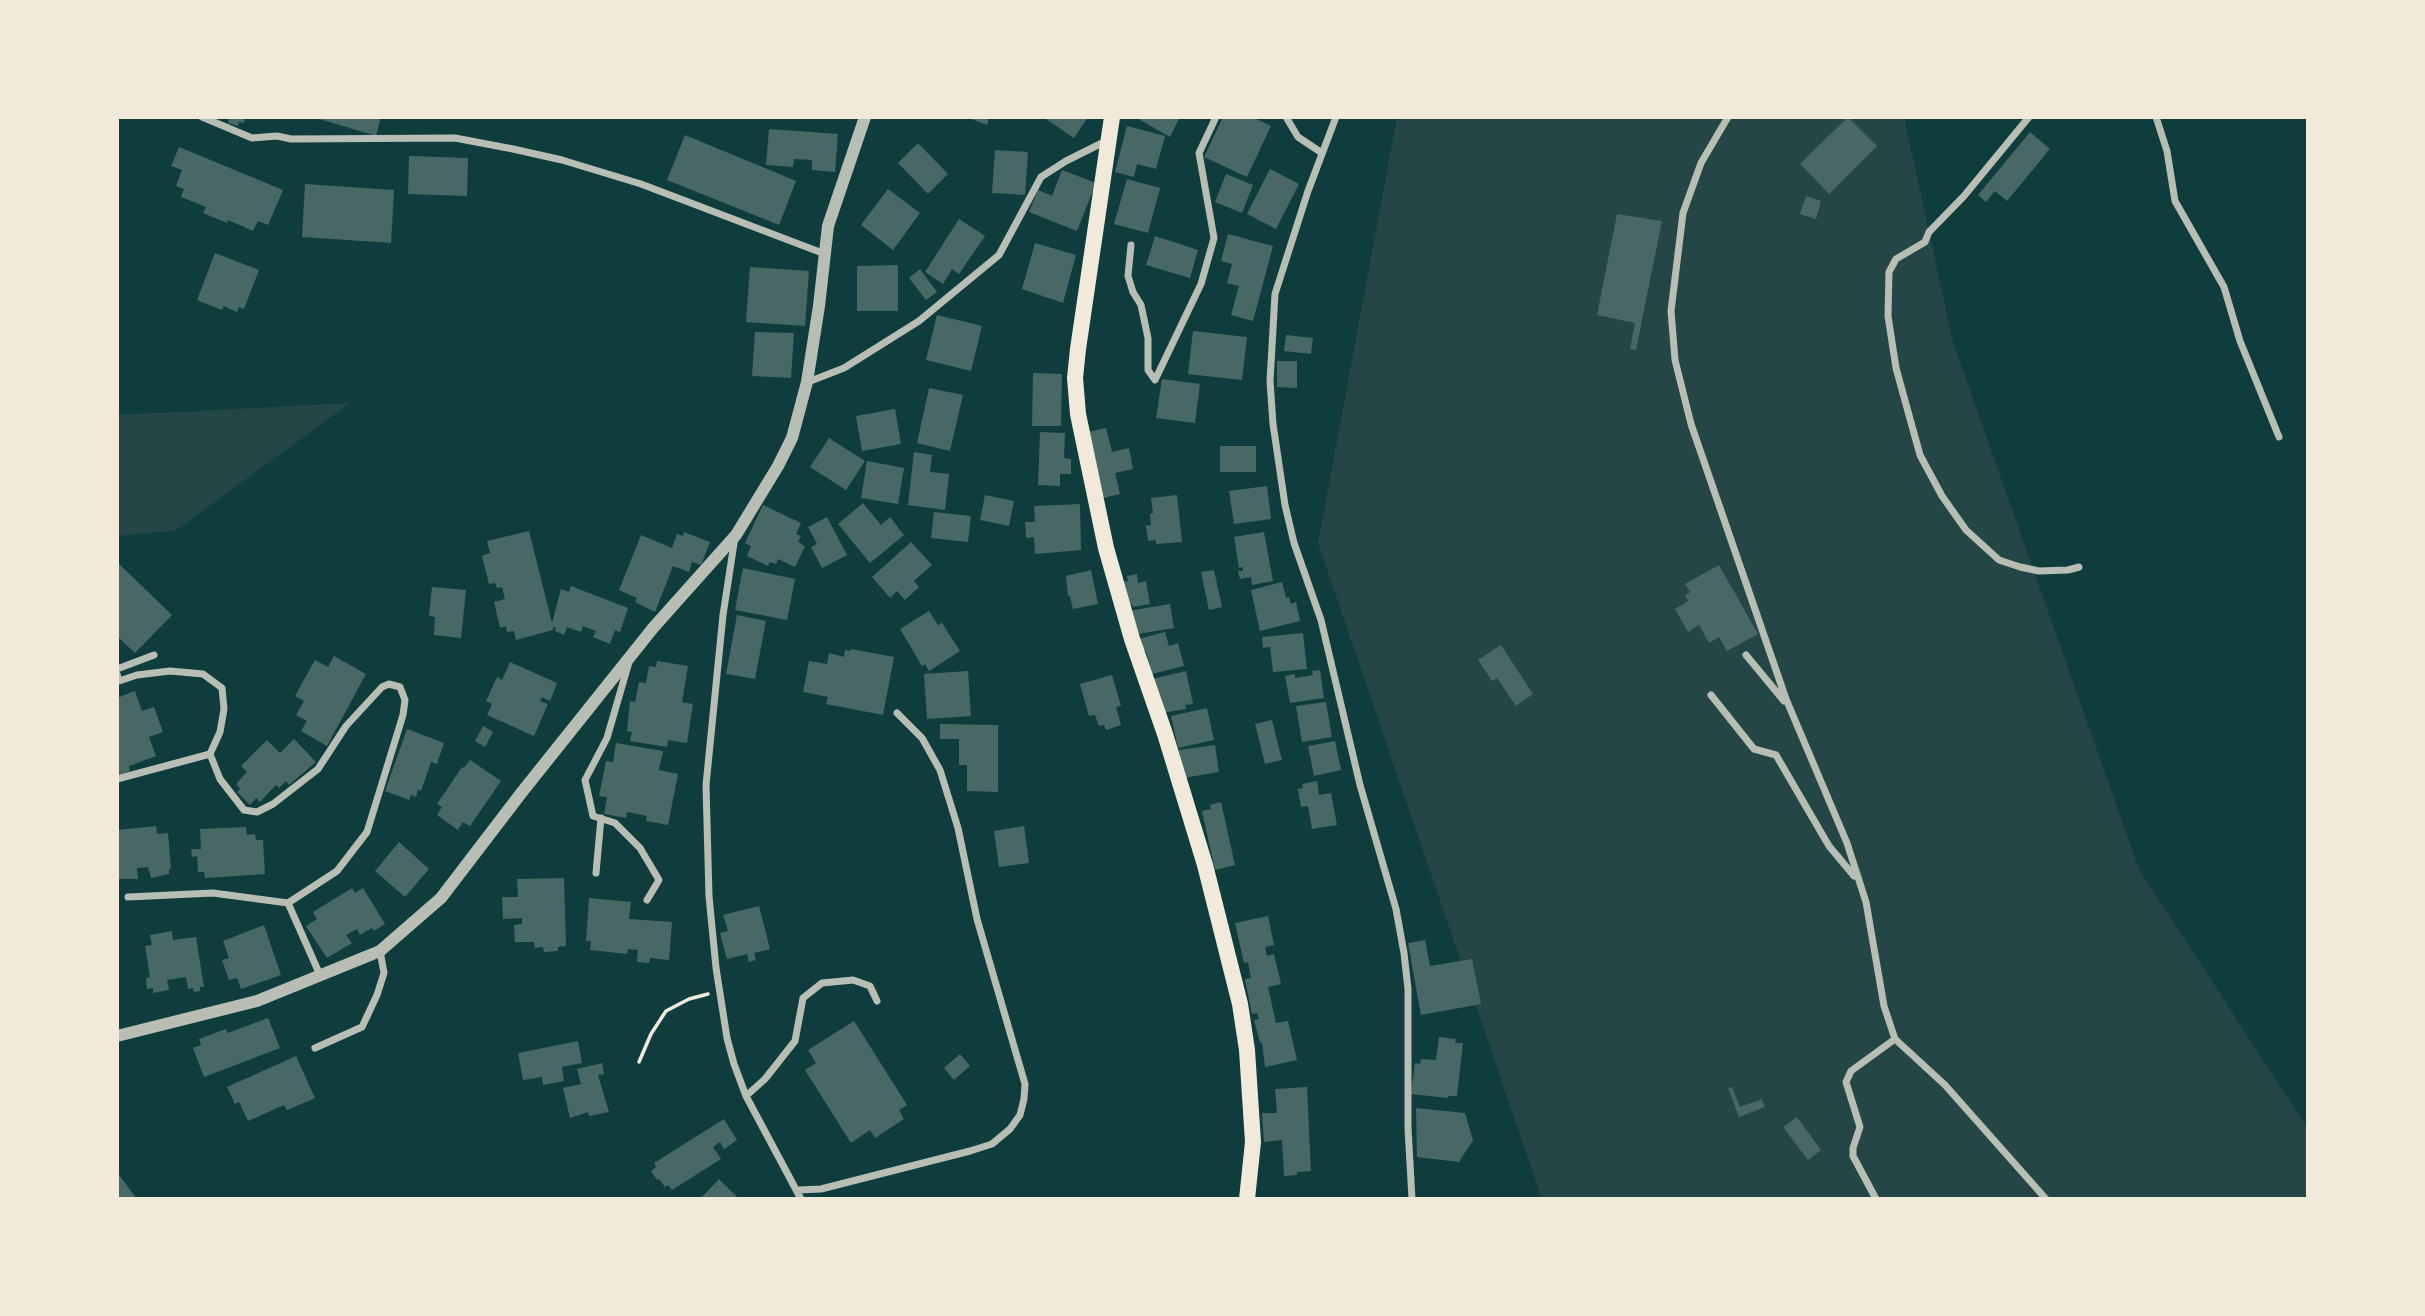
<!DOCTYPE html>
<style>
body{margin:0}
#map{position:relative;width:2425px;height:1316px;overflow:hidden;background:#0f3d3e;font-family:Ubuntu,sans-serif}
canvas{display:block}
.frame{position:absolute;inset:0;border:119px solid #f1e9da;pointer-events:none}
</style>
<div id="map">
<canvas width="2425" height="1316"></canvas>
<div class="frame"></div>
</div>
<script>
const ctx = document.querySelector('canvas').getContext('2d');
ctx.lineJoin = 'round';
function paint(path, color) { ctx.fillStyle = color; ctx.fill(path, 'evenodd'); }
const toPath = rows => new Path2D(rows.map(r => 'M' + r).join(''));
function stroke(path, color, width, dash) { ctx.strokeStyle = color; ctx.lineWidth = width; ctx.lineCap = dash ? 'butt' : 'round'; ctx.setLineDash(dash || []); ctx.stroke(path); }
const green = toPath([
 [1397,117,1904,117,1953,342,2139,869,2308,1129,2308,1199,1542,1199,1318,543],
 [350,403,175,531,117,536,117,415]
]);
const building = toPath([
 [229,117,245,117,244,123,239,122,238,126,228,123],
 [313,117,381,117,376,136],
 [966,117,989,117,987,125],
 [1043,117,1088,117,1074,138],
 [1135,117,1180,117,1170,137],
 [1223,117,1252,117,1271,126,1247,177,1204,157],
 [1848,117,1877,146,1829,194,1800,164],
 [1127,126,1165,136,1156,169,1137,164,1134,177,1115,172],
 [769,129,838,134,835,172,812,170,812,160,794,159,793,167,766,165],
 [2030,132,2050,149,2007,201,1995,191,1986,202,1978,195],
 [685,135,796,181,779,225,667,180],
 [918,143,948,174,928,194,898,163],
 [179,147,283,190,268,225,258,221,253,231,228,220,227,223,203,213,206,207,181,197,184,189,176,186,182,170,171,166],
 [995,150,1028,152,1025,195,992,193],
 [409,156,468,158,467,196,408,194],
 [1270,169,1299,184,1276,229,1247,214],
 [1062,170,1096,183,1077,231,1029,212,1038,190,1052,196],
 [1226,174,1253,185,1242,213,1215,202],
 [1127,179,1160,188,1148,233,1114,224],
 [305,184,394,190,391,243,302,237],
 [888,189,920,213,893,250,861,225],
 [1806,196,1821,201,1816,219,1800,214],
 [1617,214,1662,221,1636,350,1630,349,1635,323,1597,315],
 [959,219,985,236,959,274,952,269,943,284,925,272],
 [1228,234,1273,246,1253,321,1231,315,1239,286,1227,283,1232,264,1221,261],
 [1155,236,1198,250,1190,278,1146,265],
 [1035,243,1076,255,1063,303,1022,289],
 [215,253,259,270,244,309,239,307,237,312,224,306,222,310,197,300],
 [898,265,898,311,857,311,857,266],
 [750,267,809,271,805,326,746,322],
 [920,269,937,292,926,300,909,278],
 [937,315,982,326,971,371,926,360],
 [1193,331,1247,337,1242,380,1188,374],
 [755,332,794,333,791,378,752,376],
 [1286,335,1313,338,1311,354,1284,351],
 [1277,361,1297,361,1297,388,1277,387],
 [1033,373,1062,374,1061,426,1032,426],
 [1162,379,1200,384,1195,423,1156,418],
 [929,388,963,395,950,451,917,443],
 [895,409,901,444,862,451,856,416],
 [1106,428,1112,452,1129,448,1133,469,1115,473,1120,494,1103,498,1088,432],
 [1040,432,1065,433,1064,458,1071,459,1071,474,1060,474,1060,486,1038,485],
 [829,438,865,461,846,490,810,467],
 [1220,446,1256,446,1256,472,1220,472],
 [914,452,932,455,930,472,949,474,945,510,908,505],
 [867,461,904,468,898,504,861,498],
 [1267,486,1271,519,1234,524,1229,491],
 [985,495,1014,501,1009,526,980,520],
 [1177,495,1182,542,1156,544,1156,540,1148,541,1146,526,1151,525,1150,514,1153,513,1151,498],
 [863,503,881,525,890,517,904,535,870,563,838,524],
 [1080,504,1081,550,1035,554,1034,537,1026,538,1025,522,1035,522,1034,506],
 [763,505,801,523,796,534,801,536,798,542,805,546,795,567,778,559,776,564,770,562,768,566,747,556,751,546,745,543],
 [934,512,971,516,968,542,931,538],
 [827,517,847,555,822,568,811,547,817,544,808,527],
 [529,531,552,623,561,589,569,592,571,586,628,608,620,632,615,630,610,644,593,637,596,631,583,626,581,632,567,627,564,635,555,631,556,628,553,627,553,630,516,640,514,631,507,632,506,626,500,628,494,602,505,599,502,587,497,588,495,583,489,584,482,556,490,553,487,541],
 [684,532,710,542,701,565,692,562,689,572,673,566,655,612,635,602,637,598,619,590,641,535,672,548,677,534,683,536],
 [1264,532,1273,581,1252,585,1251,577,1240,579,1238,571,1243,571,1243,567,1239,568,1234,537],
 [911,542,932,565,914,581,919,587,905,600,897,591,890,598,872,577],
 [117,562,172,615,135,653,117,636],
 [1719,565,1758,634,1727,651,1719,637,1709,643,1699,625,1688,632,1675,609,1688,601,1685,596,1690,592,1685,584],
 [743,568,795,579,787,620,735,610],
 [1091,570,1098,604,1073,609,1070,596,1068,596,1066,576],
 [1214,570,1222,607,1209,610,1201,572],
 [1137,574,1138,583,1146,581,1150,604,1133,607,1132,604,1129,604,1121,582,1128,581,1127,576],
 [1282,582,1286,598,1289,597,1291,604,1296,602,1300,621,1260,631,1251,590],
 [432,587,466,590,461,638,434,635,435,617,429,616],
 [1170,604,1174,628,1132,635,1128,611],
 [929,611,938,625,942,623,960,651,929,671,925,664,922,666,900,629],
 [737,615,766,621,755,679,726,674],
 [1165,632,1169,646,1178,643,1184,666,1152,674,1146,651,1141,653,1138,639],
 [1303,633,1307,669,1273,672,1270,647,1263,648,1262,637],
 [1501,645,1533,694,1516,706,1497,678,1492,681,1478,660],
 [851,649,894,657,883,715,826,704,828,697,803,692,809,661,827,664,829,653,844,657,845,650,850,651],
 [334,656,366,674,327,746,301,731,307,721,296,715,304,701,295,696,315,660,328,667],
 [657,661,688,666,682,702,693,704,687,743,668,740,667,747,630,741,632,732,627,731,630,701,635,702,639,682,646,683,649,666,656,667],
 [510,662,557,683,550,701,542,697,540,701,548,704,534,736,487,715,492,704,486,701,497,677,502,680],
 [1320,670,1324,698,1290,703,1285,676,1295,674,1295,678,1313,675,1312,671],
 [968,671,971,716,927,719,924,674],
 [1186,671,1193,704,1185,705,1186,709,1162,713,1152,679],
 [1112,675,1121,706,1116,707,1121,725,1106,730,1104,725,1099,726,1095,715,1089,716,1080,684],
 [135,691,142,711,154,707,163,732,149,737,156,756,129,766,130,771,120,775,117,768,117,698],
 [1326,702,1332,737,1302,742,1296,706],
 [1207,708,1214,740,1178,748,1171,716],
 [1272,720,1282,760,1265,764,1255,724],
 [940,724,998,725,998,792,967,791,967,765,959,765,959,739,940,739],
 [483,726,493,732,485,747,475,741],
 [407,729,444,743,437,764,431,762,421,791,418,790,416,797,411,795,409,800,385,791],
 [294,739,316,762,289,785,286,781,279,788,276,785,260,802,256,798,250,805,237,792,240,789,236,784,247,772,241,766,267,740,280,753],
 [1335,741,1341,770,1314,776,1308,746],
 [616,743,663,751,659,770,678,774,668,825,646,821,647,816,627,812,626,818,604,814,607,797,599,796,606,761,613,762],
 [1215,745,1219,772,1183,778,1179,750],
 [470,760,501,781,470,826,463,822,458,830,437,815,442,807,437,804,462,767,464,768],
 [1317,781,1319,795,1331,793,1337,825,1312,829,1308,806,1301,807,1298,789,1303,788,1302,784],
 [1221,802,1235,865,1215,870,1202,811,1211,809,1210,805],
 [156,826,157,834,168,833,171,869,169,869,169,874,151,878,148,867,137,868,138,879,117,879,117,830],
 [1024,826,1029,863,999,867,994,831],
 [246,827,247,835,255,834,256,840,263,840,265,874,205,878,204,872,198,872,197,856,192,857,191,849,201,849,200,829],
 [399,842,429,869,405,897,375,871],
 [564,878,566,946,558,947,558,951,544,952,543,947,535,948,534,942,515,942,514,925,522,924,522,918,503,919,502,897,518,897,517,879],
 [352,888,355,893,363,888,385,924,374,931,372,928,360,935,357,929,346,935,352,943,327,958,306,926,317,919,313,912],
 [589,898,631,902,629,919,672,922,669,960,650,958,649,963,637,962,638,950,628,949,627,954,590,950,591,941,586,941],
 [759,906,770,949,754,953,756,960,749,962,747,954,727,959,720,933,728,931,723,915],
 [1268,916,1274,945,1265,947,1267,956,1274,954,1281,984,1268,987,1276,1023,1288,1021,1297,1060,1265,1067,1262,1042,1260,1043,1254,1020,1259,1019,1257,1013,1252,1014,1245,979,1251,978,1248,962,1244,963,1235,923],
 [264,925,281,975,241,989,237,978,229,980,222,960,229,958,223,941],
 [172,931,173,940,196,937,204,987,200,987,200,991,194,992,193,988,188,989,186,977,167,980,169,990,153,993,153,988,147,989,146,978,150,977,145,946,152,945,150,935],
 [1425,940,1430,966,1472,959,1481,1004,1421,1015,1408,943],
 [268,1018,280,1048,204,1077,193,1048,201,1045,199,1039,226,1029,228,1033],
 [854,1021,907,1105,899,1110,904,1119,875,1138,870,1130,851,1143,805,1070,816,1063,808,1050],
 [1439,1037,1456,1039,1455,1043,1463,1043,1457,1096,1448,1096,1448,1098,1411,1094,1415,1063,1420,1064,1421,1059,1436,1060],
 [578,1041,582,1063,562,1067,564,1081,543,1085,542,1077,523,1080,518,1053],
 [960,1054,970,1066,954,1080,944,1068],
 [296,1056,315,1098,287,1110,284,1105,248,1121,239,1102,235,1104,227,1087],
 [602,1063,604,1074,598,1075,609,1112,589,1116,588,1112,570,1118,563,1088,581,1084,577,1069],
 [1307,1087,1311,1171,1297,1172,1297,1175,1284,1176,1282,1140,1264,1142,1262,1113,1277,1113,1275,1089],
 [1732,1087,1740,1107,1762,1099,1765,1107,1739,1117,1728,1088],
 [1416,1108,1465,1113,1473,1140,1459,1162,1417,1157],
 [1797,1117,1821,1150,1808,1160,1783,1127],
 [724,1119,737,1140,724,1149,720,1142,713,1147,721,1159,672,1190,668,1185,665,1187,659,1179,657,1180,651,1171,656,1167,654,1163],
 [117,1172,137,1199,117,1199],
 [719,1179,739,1199,700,1199]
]);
const path = toPath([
 [639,1062,651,1034,666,1011,689,999,708,994]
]);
const minor = toPath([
 [202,117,252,138,277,136,291,139,455,138,513,149,562,160,641,184,825,254],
 [1286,117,1298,137,1322,153],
 [1336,117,1308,191,1275,294,1270,381,1273,424,1285,505,1294,543,1321,620,1360,785,1396,909,1404,953,1408,989,1408,1128,1412,1199],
 [1728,117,1701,163,1683,213,1671,311,1675,360,1691,424,1786,699,1847,843,1866,902,1884,1006,1895,1039,1945,1085,2046,1199],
 [2029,117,1964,196,1929,232,1925,242,1896,259,1889,272,1888,316,1896,368,1920,455,1942,496,1966,530,1999,560,2020,567,2039,571,2068,570,2079,567],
 [2156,117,2167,151,2175,201,2224,287,2240,341,2279,437],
 [1131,245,1128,276,1133,292,1141,305,1148,338,1148,370,1155,380,1201,284,1214,238,1199,153,1216,117],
 [808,382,844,368,919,321,999,255,1041,177,1066,161,1108,140],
 [735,537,723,615,706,785,709,896,716,968,727,1038,734,1064,746,1096,801,1199],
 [1746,655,1784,701],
 [629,662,607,738,585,780,593,816,615,823,640,848,659,880,647,900],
 [117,669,154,655],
 [117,674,119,681,137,675,170,671,203,674,222,688,224,709,220,732,210,754],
 [1711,695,1754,749,1776,755,1829,846,1854,876],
 [117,779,210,754,220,779,244,810,257,812,273,804,318,769,346,726,382,687,389,684,400,687,405,700,403,715,367,832,337,871,288,903],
 [596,873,601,818],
 [128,897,213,893,288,903,320,975],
 [315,1048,362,1027,377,995,384,973,380,951],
 [746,1096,765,1079,795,1041,803,998,822,983,853,980,870,986,877,1001],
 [798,1190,821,1189,970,1151,992,1144,1010,1129,1020,1115,1024,1099,1025,1084,977,919,958,828,940,770,922,738,897,713],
 [1876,1199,1853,1156,1853,1148,1860,1127,1846,1082,1851,1071,1895,1039]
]);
const tertiary = toPath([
 [117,1036,257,1001,380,951,441,898,522,792,653,628,736,535,778,466,792,438,807,382,819,306,828,226,865,117]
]);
const primary = toPath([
 [1112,117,1078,349,1075,378,1078,414,1106,548,1132,639,1165,734,1205,865,1240,1004,1247,1050,1253,1142,1247,1199]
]);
paint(green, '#244646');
paint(building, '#486865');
stroke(path, '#f1e9da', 3.5);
stroke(minor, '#b8beb3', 7);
stroke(tertiary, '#b8beb3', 12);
stroke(primary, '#f1e9da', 16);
</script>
